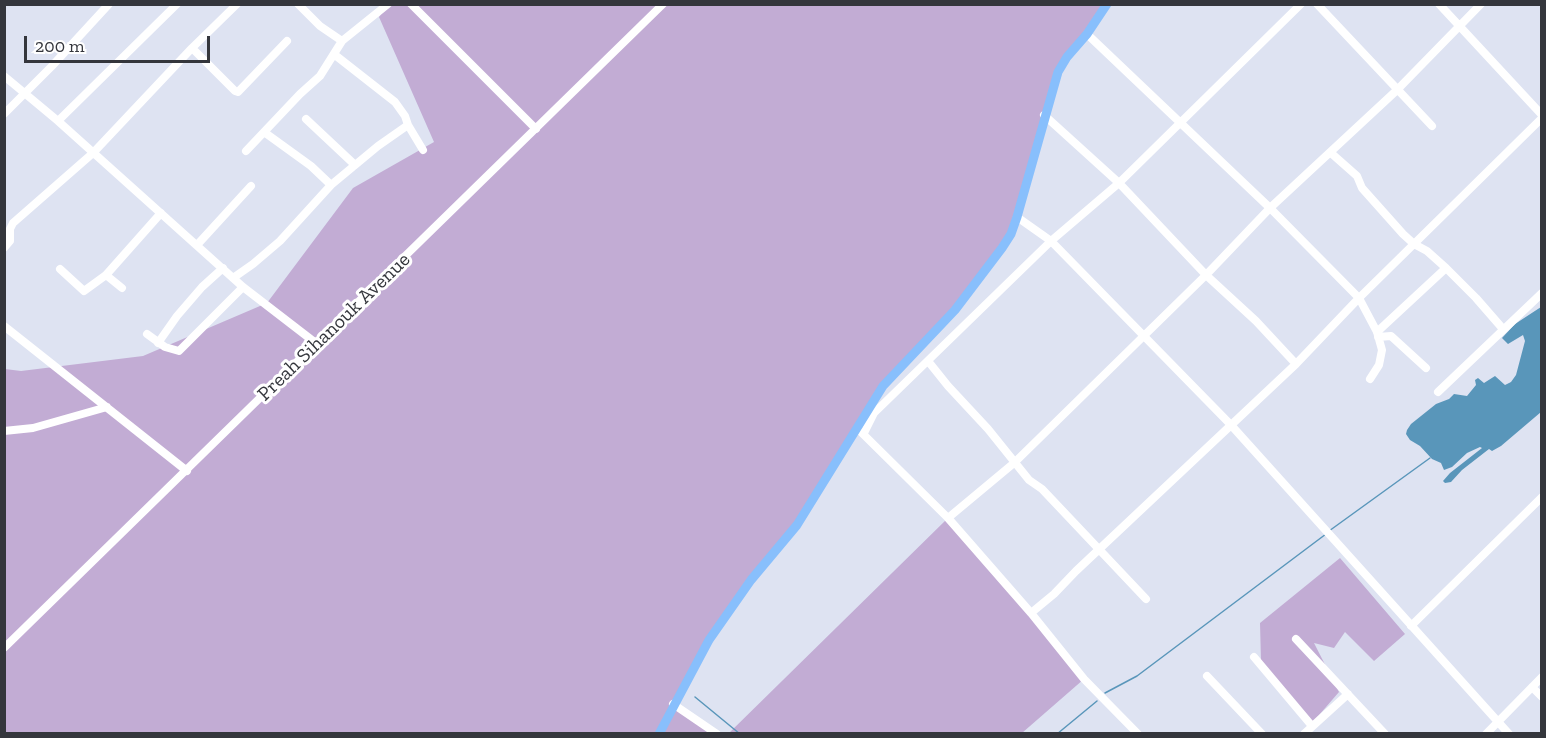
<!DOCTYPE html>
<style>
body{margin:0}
#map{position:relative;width:1546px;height:738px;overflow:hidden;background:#dee3f2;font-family:"Zilla Slab",serif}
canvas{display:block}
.frame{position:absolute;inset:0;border:6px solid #34363c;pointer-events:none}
.scale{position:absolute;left:24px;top:36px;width:186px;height:27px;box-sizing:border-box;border:3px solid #34363c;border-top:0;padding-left:8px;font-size:18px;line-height:21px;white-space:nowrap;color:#34363c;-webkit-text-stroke:4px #fff;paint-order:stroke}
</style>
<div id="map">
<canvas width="1546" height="738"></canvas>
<div class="frame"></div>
<div class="scale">200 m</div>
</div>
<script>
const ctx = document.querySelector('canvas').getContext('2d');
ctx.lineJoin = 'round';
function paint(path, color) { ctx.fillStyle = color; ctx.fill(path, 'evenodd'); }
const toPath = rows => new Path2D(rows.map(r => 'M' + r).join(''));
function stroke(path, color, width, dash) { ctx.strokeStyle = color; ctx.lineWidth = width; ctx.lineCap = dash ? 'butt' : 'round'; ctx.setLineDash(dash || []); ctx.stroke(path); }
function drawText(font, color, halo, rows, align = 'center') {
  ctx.font = font + ' "Zilla Slab",serif'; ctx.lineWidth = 6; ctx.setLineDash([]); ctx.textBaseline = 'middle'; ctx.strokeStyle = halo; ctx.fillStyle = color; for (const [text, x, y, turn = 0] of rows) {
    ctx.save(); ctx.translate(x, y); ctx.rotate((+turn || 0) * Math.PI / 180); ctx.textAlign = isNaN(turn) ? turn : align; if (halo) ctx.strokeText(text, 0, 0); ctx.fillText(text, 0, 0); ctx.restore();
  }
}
const green = toPath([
 [388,5,1107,5,1067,57,1011,234,955,310,883,386,797,525,751,580,674,704,717,733,5,734,5,369,21,371,143,356,267,303,353,188,434,142,379,17],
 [948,518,1084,679,1022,733,728,734],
 [1340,558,1405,634,1374,661,1345,632,1334,648,1314,643,1339,692,1313,722,1261,662,1260,623]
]);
const water = toPath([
 [1541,307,1541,412,1501,446,1492,451,1489,449,1462,470,1451,482,1445,483,1443,481,1450,473,1482,448,1480,447,1467,453,1452,467,1444,470,1441,463,1432,459,1420,446,1410,440,1406,434,1407,430,1411,424,1436,404,1449,399,1454,394,1467,396,1476,385,1475,380,1478,378,1484,383,1495,376,1505,385,1511,382,1516,375,1525,341,1523,335,1508,344,1502,338,1515,324]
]);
const stream = toPath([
 [1329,531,1430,458],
 [1105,693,1137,676,1326,534],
 [695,697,740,734],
 [1057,734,1097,701]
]);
const minor = toPath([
 [298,4,320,26,342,41,388,4],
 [411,4,536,129],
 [1317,4,1432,126],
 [1439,4,1542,115],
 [1087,34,1270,208,1359,298,1377,332,1382,350,1379,365,1370,379],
 [192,48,235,91,238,92,287,41],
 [335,55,395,102,405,116,408,125,423,150],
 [4,76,58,121,243,287,317,344],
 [4,114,52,66,109,4],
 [1044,115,1119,183,1206,275,1256,321,1296,364],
 [306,119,355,165],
 [58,121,177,4],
 [246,151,264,132],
 [1331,153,1357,176,1362,188,1403,234,1414,244,1427,251,1446,268,1476,298,1503,329],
 [331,185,378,146,408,125],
 [1017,217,1051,241,1231,425,1509,734],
 [197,245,251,186],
 [4,248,10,241,10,229,13,223,93,153,192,48,237,4],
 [60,269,84,291,106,275],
 [233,278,253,264,280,241,331,185,311,166,264,132,300,94,320,76,342,41],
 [122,288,106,275,161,213],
 [4,326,187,471],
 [1377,332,1446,268],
 [147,334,165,347,179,351,243,287],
 [1378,337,1391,336,1426,368],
 [158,343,177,316,202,287,223,268],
 [928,361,948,386,988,429,1029,480,1042,489,1146,599],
 [1438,392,1542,293],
 [4,431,33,428,107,407],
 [861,432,948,518,1031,613,1084,679,1138,734],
 [864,433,874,413,1051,241,1119,183,1301,4],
 [948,518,1014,463,1206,275,1270,208,1397,90,1481,4],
 [1031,613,1054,594,1076,571,1296,364,1359,298,1542,118],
 [1411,626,1542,497],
 [1296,639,1385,734],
 [4,648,663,4],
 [1254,657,1312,726],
 [1207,676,1262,734],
 [1532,687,1542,697],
 [673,704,717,734],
 [1304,734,1348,694],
 [1486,734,1542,677]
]);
const major = toPath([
 [659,734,709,640,751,580,797,525,883,386,955,310,1002,248,1011,234,1017,217,1058,72,1067,57,1087,34,1107,4]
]);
const streetNames = [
 ["Preah Sihanouk Avenue",334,327,-44]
];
paint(green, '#c2acd4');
paint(water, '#5996ba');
stroke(stream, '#5996ba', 1.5);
stroke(minor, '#fff', 8);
stroke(major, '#88bffc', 9);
drawText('20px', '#34363c', '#fff', streetNames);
</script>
